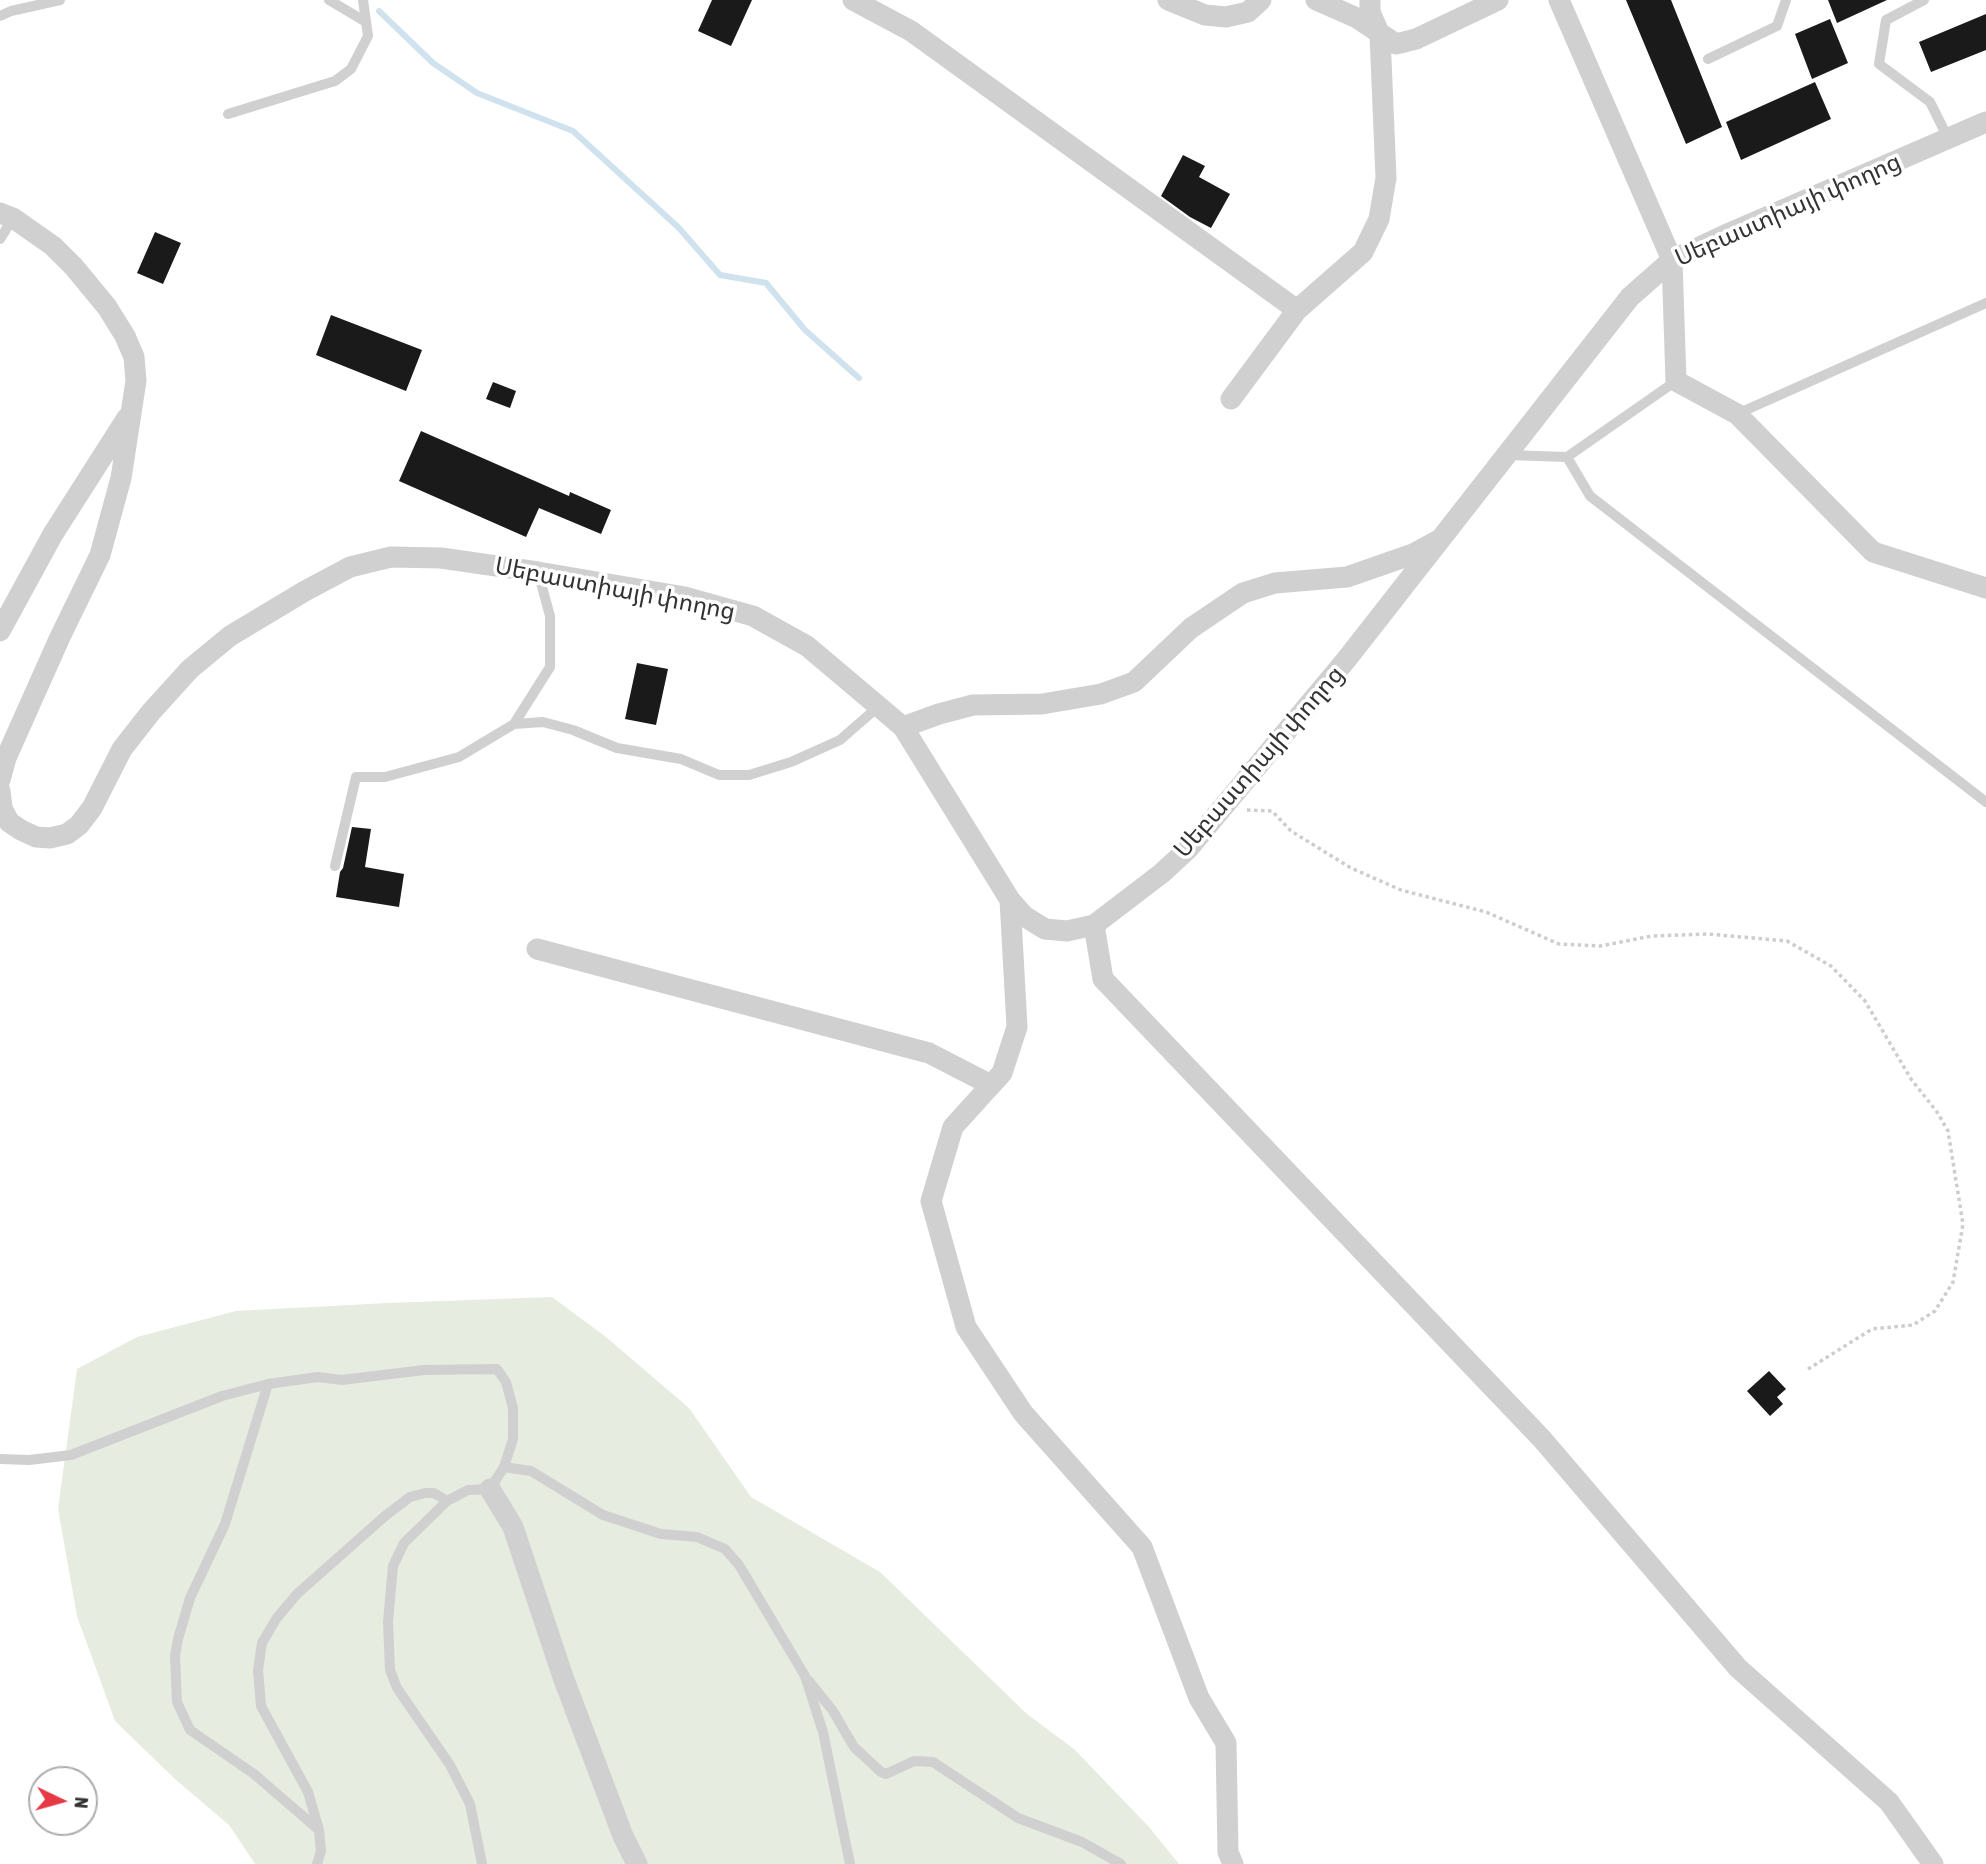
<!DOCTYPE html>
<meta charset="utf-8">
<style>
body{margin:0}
#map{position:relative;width:1986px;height:1864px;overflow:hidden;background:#fff;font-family:"Asap Condensed",sans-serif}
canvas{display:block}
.north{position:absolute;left:28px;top:1766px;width:70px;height:70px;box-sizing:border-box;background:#fff;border:2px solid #adadad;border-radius:50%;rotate:95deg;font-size:19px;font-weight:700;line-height:28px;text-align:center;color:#333}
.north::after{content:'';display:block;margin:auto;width:24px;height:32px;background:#e63946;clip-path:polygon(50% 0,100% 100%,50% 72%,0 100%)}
</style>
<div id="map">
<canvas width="1986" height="1864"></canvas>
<div class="north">N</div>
</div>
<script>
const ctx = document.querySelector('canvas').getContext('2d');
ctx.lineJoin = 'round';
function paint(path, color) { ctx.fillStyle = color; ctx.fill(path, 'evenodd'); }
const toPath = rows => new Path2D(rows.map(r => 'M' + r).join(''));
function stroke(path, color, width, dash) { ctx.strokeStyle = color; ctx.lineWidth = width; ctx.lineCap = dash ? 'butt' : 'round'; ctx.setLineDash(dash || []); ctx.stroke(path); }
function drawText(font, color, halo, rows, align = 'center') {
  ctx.font = font + ' "Asap Condensed","Noto Sans Armenian",sans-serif'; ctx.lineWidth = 7; ctx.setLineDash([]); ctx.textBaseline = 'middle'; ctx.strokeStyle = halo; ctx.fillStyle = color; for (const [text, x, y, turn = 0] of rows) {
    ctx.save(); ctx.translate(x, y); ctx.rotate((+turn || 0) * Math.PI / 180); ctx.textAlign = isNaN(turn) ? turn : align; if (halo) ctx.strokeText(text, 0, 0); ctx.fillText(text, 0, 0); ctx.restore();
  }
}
const green = toPath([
 [552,1297,606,1337,689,1408,751,1497,880,1572,1027,1714,1074,1749,1149,1827,1179,1864,255,1864,229,1825,175,1779,115,1721,77,1616,58,1509,77,1369,137,1337,236,1311,388,1303]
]);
const stream = toPath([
 [379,11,433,63,477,93,573,131,679,228,720,275,766,283,805,330,859,378]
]);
const building = toPath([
 [712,0,752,0,731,46,698,31],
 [1626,0,1671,0,1722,127,1686,144],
 [1828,0,1887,0,1837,23],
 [1986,14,1986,50,1931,72,1919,42],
 [1830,19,1848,63,1812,79,1795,34],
 [1815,82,1831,119,1741,160,1726,122],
 [1183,155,1205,166,1199,177,1230,194,1211,228,1190,217,1161,196],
 [155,232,181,243,163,284,137,273],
 [331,315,422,350,406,391,316,355],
 [493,382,516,391,510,408,486,399],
 [421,431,569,496,570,492,611,510,601,534,539,508,526,537,399,481],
 [637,663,668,669,656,725,625,719],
 [352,827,371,829,365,867,404,874,399,907,336,897,340,872,343,868],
 [1769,1371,1786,1389,1777,1397,1783,1404,1770,1416,1747,1391]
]);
const path = toPath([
 [1247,810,1272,811,1291,831,1351,868,1401,890,1486,912,1559,944,1600,946,1652,936,1708,934,1787,941,1831,966,1865,1001,1911,1079,1937,1112,1948,1131,1963,1224,1953,1282,1935,1311,1913,1325,1872,1329,1805,1371]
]);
const lane = toPath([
 [329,0,366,22],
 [1924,0,1886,20,1879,64,1930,102,1948,138],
 [0,16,11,11,60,0],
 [1708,59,1777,26,1786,0],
 [228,114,335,81,351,69,368,36,363,0],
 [0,239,13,218],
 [1737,414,1986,303],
 [1507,455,1567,457,1676,381],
 [1567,457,1590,496,1986,802],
 [514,724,543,722,573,730,617,748,681,759,719,775,749,775,791,762,840,740,879,706],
 [335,866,356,777,385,777,459,757,514,724,550,667,550,616,538,572],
 [268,1384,225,1524,190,1598,178,1639,175,1656,177,1702,190,1730,254,1774,319,1830],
 [0,1459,29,1460,71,1455,222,1396,268,1384,318,1377,342,1380,424,1370,497,1369,506,1382,513,1408,513,1439,504,1467],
 [809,1681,833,1711,854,1747,881,1772,886,1774,914,1761,933,1762,1018,1818,1082,1842,1121,1864],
 [317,1864,321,1851,319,1830,308,1792,261,1706,258,1670,262,1643,276,1619,297,1594,385,1516,410,1497,425,1493,434,1493,447,1501],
 [482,1864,470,1804,450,1765,397,1688,390,1670,388,1622,393,1566,404,1543,447,1501,468,1490,490,1489,504,1467,531,1471,603,1515,661,1534,697,1537,725,1549,739,1565,805,1676,823,1732,850,1864]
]);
const street = toPath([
 [853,0,911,31,1297,310],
 [1168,0,1205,15,1226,17,1248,12,1261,0],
 [1316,0,1357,18,1396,44,1416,39,1498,0],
 [1559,0,1672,260,1676,381,1737,414,1873,552,1986,588],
 [0,213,13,218,53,246,74,267,107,307,125,336,134,357,136,381,121,478,100,555,60,637,6,758,0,780],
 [1231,399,1297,310,1363,252,1379,219,1386,178,1380,35,1370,12,1370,0],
 [0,631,53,534,127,418],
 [903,727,939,714,973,705,1042,704,1101,694,1134,682,1191,628,1243,593,1275,583,1347,577,1413,554,1437,541],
 [0,791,2,808,9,822,21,830,36,837,50,838,67,834,79,825,92,808,122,749,151,712,190,669,230,636,305,591,350,567,391,557,441,558,538,572,685,597,753,616,807,646,903,727,1010,900,1024,916,1045,929,1067,931,1094,925,1162,873,1188,849,1346,660,1630,297,1672,260,1723,236,1986,122],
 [1010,900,1017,1027,1002,1073,953,1127,931,1201,966,1327,1023,1413,1142,1547,1199,1698,1226,1743,1228,1852,1233,1864],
 [1094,925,1103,979,1542,1439,1738,1668,1889,1802,1933,1864],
 [537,949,929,1053,991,1085],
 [490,1489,513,1527,563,1677,623,1836,637,1864]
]);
const streetNames = [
 ["Սեբաստիայի փողոց",1788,210,-24],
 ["Սեբաստիայի փողոց",615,589,11],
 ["Սեբաստիայի փողոց",1259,762,-49]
];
paint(green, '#e6ecdf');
stroke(stream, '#cfe2ee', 6);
paint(building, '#1a1a1a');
stroke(path, '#cdcdcd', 3.5, [3.5, 3.5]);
stroke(lane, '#d0d0d0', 10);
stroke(street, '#d0d0d0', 21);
drawText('24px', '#333', '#fff', streetNames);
</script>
